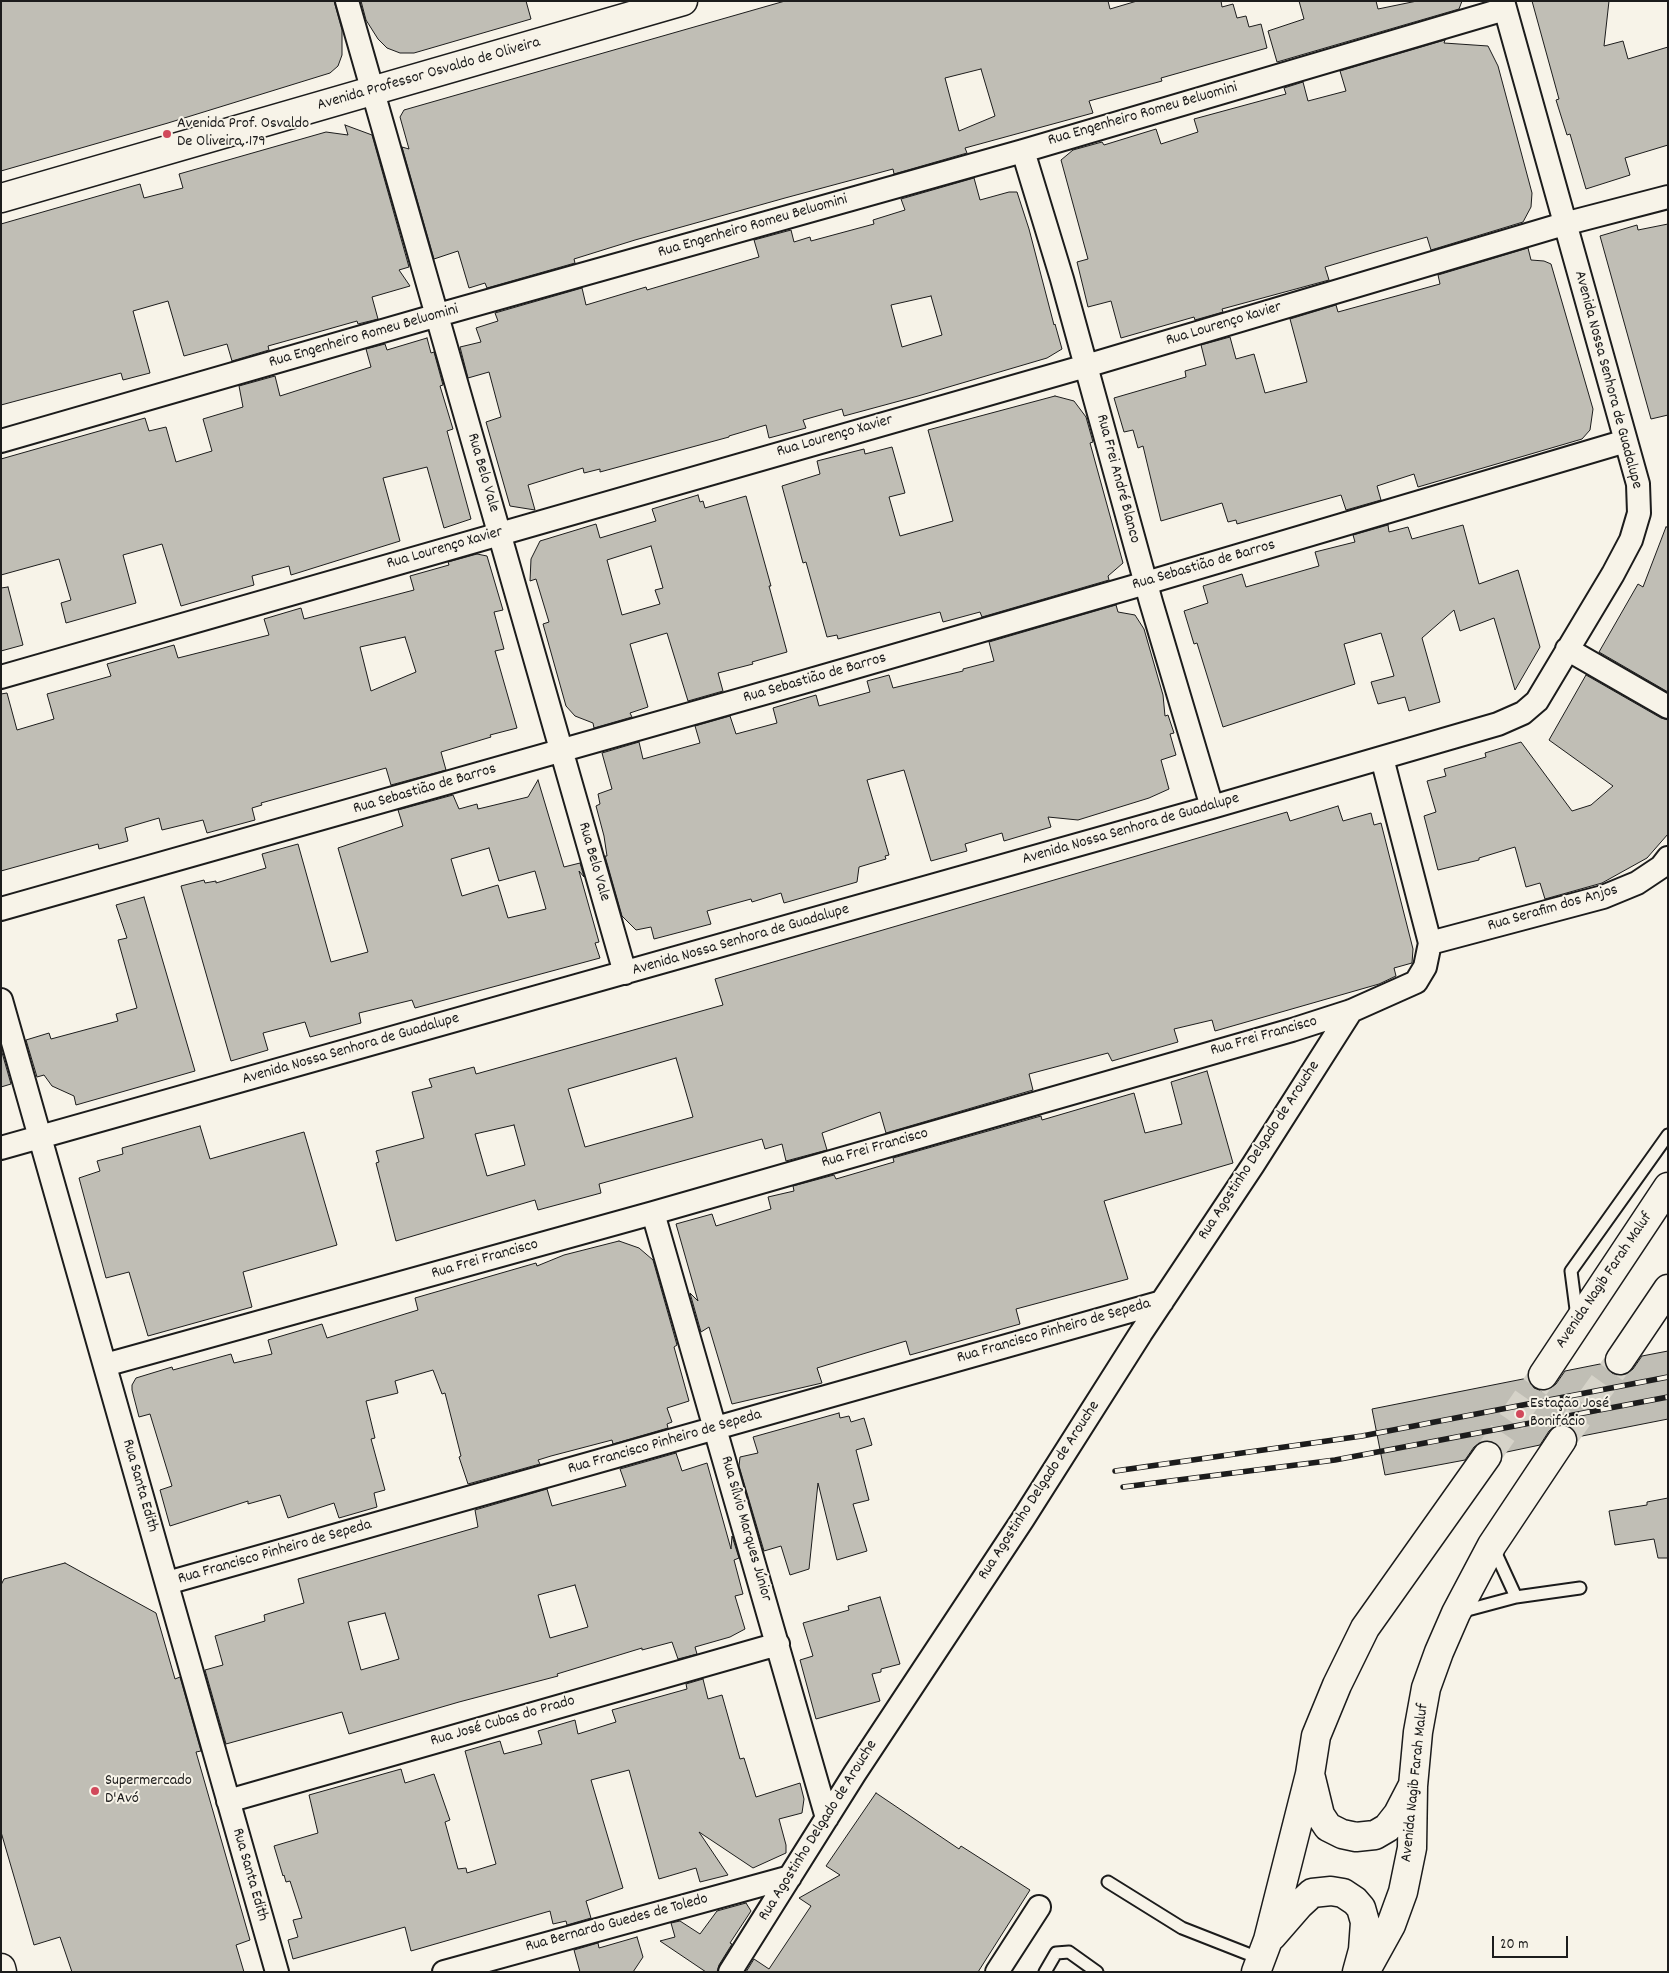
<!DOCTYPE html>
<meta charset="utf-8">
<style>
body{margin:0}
#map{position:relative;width:1669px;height:1973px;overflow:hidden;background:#f7f3e8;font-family:Dekko,sans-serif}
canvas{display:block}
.frame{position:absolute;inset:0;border:2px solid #1c1c1c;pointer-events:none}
.scale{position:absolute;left:1492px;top:1936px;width:76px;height:22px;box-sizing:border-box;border:2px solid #1c1c1c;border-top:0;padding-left:6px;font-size:15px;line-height:18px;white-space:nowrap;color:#1c1c1c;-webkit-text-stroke:4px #f7f3e8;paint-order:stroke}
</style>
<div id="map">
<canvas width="1669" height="1973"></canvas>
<div class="frame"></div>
<div class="scale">20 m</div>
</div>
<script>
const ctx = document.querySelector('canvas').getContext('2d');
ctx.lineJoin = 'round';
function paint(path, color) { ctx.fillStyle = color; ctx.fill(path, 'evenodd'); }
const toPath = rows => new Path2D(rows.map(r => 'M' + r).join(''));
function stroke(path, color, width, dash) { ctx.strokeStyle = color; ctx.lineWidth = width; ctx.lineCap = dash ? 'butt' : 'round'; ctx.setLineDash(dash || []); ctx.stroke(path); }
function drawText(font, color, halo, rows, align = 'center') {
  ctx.font = font + ' Dekko,sans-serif'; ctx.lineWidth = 4; ctx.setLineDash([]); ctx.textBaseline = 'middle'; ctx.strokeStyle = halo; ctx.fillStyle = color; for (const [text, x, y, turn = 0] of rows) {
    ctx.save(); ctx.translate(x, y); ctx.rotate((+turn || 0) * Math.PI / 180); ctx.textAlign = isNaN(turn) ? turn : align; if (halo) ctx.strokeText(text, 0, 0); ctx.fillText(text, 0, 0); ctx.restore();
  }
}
const building = toPath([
 [1,1,334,1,342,30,342,55,338,66,330,73,168,123,1,171,1,1],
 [361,1,526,1,531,19,414,53,400,53,387,48,378,39,366,20,361,1],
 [785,1,1108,1,1110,9,1137,1,1221,1,1222,7,1233,4,1237,18,1246,16,1249,27,1261,24,1267,48,1161,78,1162,81,1089,101,1093,113,965,148,967,153,894,174,893,169,785,198,635,240,574,259,575,263,487,288,485,283,469,288,458,251,434,259,402,147,409,149,400,117,404,110,785,1],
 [981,69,995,116,959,131,945,78,981,69],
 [1299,1,1376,1,1378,9,1417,1,1462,1,1459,9,1277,62,1268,31,1304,19,1299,1],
 [1532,1,1609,1,1604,46,1623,41,1628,59,1668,47,1668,145,1625,158,1630,175,1586,189,1570,134,1567,135,1556,100,1559,99,1532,1],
 [1445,40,1444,43,1488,46,1498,66,1532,193,1531,207,1523,222,1431,250,1427,237,1382,250,1325,267,1329,280,1222,309,1223,312,1195,320,1194,317,1121,338,1111,301,1088,307,1077,262,1088,259,1061,160,1073,150,1102,142,1104,145,1156,129,1161,144,1198,132,1194,119,1286,94,1284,88,1303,82,1308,101,1346,91,1340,71,1445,40],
 [345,125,372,135,409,267,399,270,410,286,372,297,378,319,358,324,357,321,304,336,268,346,269,350,232,361,227,344,184,356,168,301,133,311,150,373,123,380,121,373,1,405,1,224,140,184,144,198,183,188,179,174,326,132,348,135,345,125],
 [974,178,980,200,1009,192,1017,192,1029,229,1054,325,1055,324,1062,349,1047,358,918,396,844,416,842,409,803,420,806,428,769,438,766,425,729,436,729,437,600,472,600,469,584,473,583,468,528,485,535,510,510,506,486,422,501,417,489,372,468,378,460,347,481,342,476,328,498,321,495,313,582,288,586,305,646,287,647,290,759,257,754,240,791,230,794,242,810,237,811,241,874,224,873,220,905,210,901,199,974,178],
 [931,296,942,335,902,347,891,305,931,296],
 [1668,224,1668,415,1651,419,1600,236,1637,225,1638,230,1668,224],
 [1528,248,1531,260,1544,261,1551,264,1593,409,1590,430,1582,439,1418,487,1414,474,1377,486,1381,500,1346,510,1341,495,1237,524,1236,520,1228,522,1222,503,1161,521,1143,446,1138,448,1133,430,1124,432,1114,398,1186,377,1185,371,1206,365,1201,345,1230,337,1236,359,1254,354,1265,393,1307,382,1290,319,1336,305,1338,312,1440,284,1438,275,1528,248],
 [427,338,431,353,434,352,443,385,440,386,453,429,447,431,471,519,444,528,427,467,383,478,400,541,291,575,289,566,252,576,254,585,181,606,162,544,123,555,136,603,66,623,61,603,71,600,59,559,1,575,1,459,145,418,149,431,166,427,176,462,212,451,203,419,243,407,239,386,275,376,280,396,371,367,366,349,385,344,387,350,427,338],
 [1055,396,1074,401,1086,417,1093,442,1090,443,1123,563,1108,576,1109,580,982,617,980,612,943,622,940,612,838,639,837,635,827,637,806,562,803,563,782,486,820,474,817,461,864,449,865,454,892,447,905,493,889,497,900,536,953,521,928,430,1055,396],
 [698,495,700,502,703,501,705,508,746,496,771,586,769,586,787,652,752,662,753,664,718,673,723,691,688,701,667,633,630,644,648,707,630,713,632,717,594,728,593,723,575,716,566,706,543,624,549,622,536,579,530,581,531,559,540,541,596,524,600,538,656,521,652,509,698,495],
 [651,546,663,588,655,590,660,604,622,615,607,560,651,546],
 [1388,525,1389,532,1408,527,1412,539,1463,525,1479,584,1518,570,1540,647,1515,690,1494,618,1460,631,1454,610,1422,638,1440,702,1409,711,1405,697,1378,704,1371,682,1394,676,1381,633,1344,644,1355,684,1223,727,1197,643,1194,644,1184,611,1208,603,1203,586,1242,574,1246,587,1319,566,1315,552,1355,542,1353,535,1388,525],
 [1666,527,1668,527,1668,692,1599,652,1638,584,1643,587,1666,527],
 [477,554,487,556,503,610,494,612,504,649,495,651,517,728,490,735,491,737,441,752,446,770,391,785,386,768,261,803,262,805,252,808,255,820,207,833,203,820,162,830,159,818,125,828,128,841,99,849,98,844,1,871,1,694,7,693,17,730,54,719,47,694,111,676,107,664,174,645,178,658,269,635,264,619,301,608,304,619,414,590,410,576,449,565,448,562,477,554],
 [405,637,416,672,371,691,360,647,405,637],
 [8,587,23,645,1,651,1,588,8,587],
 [1116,605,1118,612,1135,615,1144,629,1163,695,1165,716,1168,715,1174,733,1170,734,1176,755,1161,760,1169,789,1149,798,1078,820,1048,817,1051,827,1004,841,1002,833,965,844,967,851,931,861,904,770,867,780,889,855,885,856,886,859,859,867,857,882,784,903,781,893,752,902,751,899,707,911,711,924,654,939,651,927,636,930,622,916,605,856,607,856,604,836,596,806,600,804,598,794,612,789,602,753,639,742,643,759,700,743,695,726,730,716,736,734,777,723,773,708,816,695,819,706,870,692,867,681,889,675,893,688,963,671,963,669,994,661,989,642,1116,605],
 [1586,675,1661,718,1668,720,1668,834,1647,858,1602,883,1545,899,1540,883,1526,887,1515,847,1479,858,1479,860,1438,870,1424,816,1436,812,1427,781,1446,776,1444,769,1486,757,1485,753,1521,742,1572,811,1591,805,1613,786,1549,740,1586,675],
 [538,780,564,867,580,863,584,877,579,871,599,942,595,943,600,958,415,1008,412,1000,359,1013,361,1023,310,1037,305,1022,263,1033,268,1050,231,1061,181,886,204,880,205,883,216,881,216,883,266,868,262,854,298,844,331,962,368,952,338,848,403,826,398,810,453,795,459,809,477,804,478,809,528,797,538,780],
 [489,848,499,881,535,871,546,909,508,918,498,885,462,896,451,859,489,848],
 [1338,806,1343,821,1371,813,1374,825,1381,823,1413,949,1412,963,1394,968,1396,976,1379,984,1215,1031,1212,1020,1174,1029,1178,1042,1112,1061,1108,1053,1029,1074,1033,1090,886,1133,880,1112,822,1133,827,1150,786,1161,782,1144,765,1149,762,1139,599,1184,601,1193,538,1210,535,1200,396,1241,376,1163,379,1162,376,1151,424,1138,412,1092,432,1087,429,1079,474,1067,476,1074,723,1005,715,979,1287,812,1290,821,1338,806],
 [676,1058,693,1117,585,1147,568,1089,676,1058],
 [514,1125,525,1165,487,1176,475,1134,514,1125],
 [144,897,195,1071,76,1105,74,1096,52,1086,44,1075,37,1077,26,1040,49,1033,51,1039,118,1021,116,1014,137,1008,118,940,127,938,116,905,144,897],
 [1,1049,11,1084,1,1087,1,1049],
 [1207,1071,1233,1163,1104,1201,1128,1279,1016,1309,1020,1324,910,1355,906,1341,866,1353,817,1368,822,1383,732,1404,709,1327,701,1332,690,1293,698,1301,676,1224,712,1214,716,1226,771,1209,768,1197,794,1191,793,1186,834,1175,836,1179,894,1162,893,1158,1041,1116,1042,1120,1134,1093,1145,1133,1182,1124,1171,1082,1207,1071],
 [200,1126,210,1159,304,1132,337,1245,243,1272,252,1307,148,1336,129,1272,106,1278,79,1178,100,1171,97,1161,123,1154,122,1148,200,1126],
 [619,1241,639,1248,653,1260,677,1345,674,1347,689,1401,667,1408,672,1422,667,1424,668,1428,613,1444,612,1440,551,1456,538,1460,540,1464,468,1484,459,1457,461,1456,445,1393,442,1394,433,1370,395,1381,398,1393,366,1401,375,1438,371,1439,385,1490,374,1493,377,1507,339,1518,334,1503,288,1518,280,1495,248,1504,248,1501,170,1526,160,1490,172,1486,150,1414,139,1417,132,1390,132,1385,136,1378,172,1367,173,1370,231,1354,234,1363,272,1354,268,1340,322,1324,327,1338,418,1310,415,1298,536,1263,537,1266,564,1255,619,1241],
 [1668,1351,1668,1419,1577,1437,1571,1427,1563,1424,1555,1426,1549,1431,1540,1445,1502,1453,1496,1443,1489,1441,1481,1442,1474,1447,1465,1460,1385,1475,1372,1409,1528,1378,1534,1388,1542,1391,1549,1389,1556,1384,1565,1371,1605,1363,1606,1367,1612,1373,1619,1376,1626,1374,1633,1369,1642,1356,1668,1351],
 [839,1413,840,1418,849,1416,851,1422,864,1418,872,1445,856,1450,869,1500,853,1504,867,1551,837,1560,818,1483,809,1569,790,1575,781,1546,764,1551,739,1466,740,1457,758,1453,753,1437,839,1413],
 [676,1453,682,1471,707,1463,731,1549,732,1536,739,1558,734,1560,743,1594,735,1596,745,1629,730,1637,695,1647,697,1654,678,1659,672,1642,642,1650,642,1648,557,1674,558,1676,459,1702,349,1734,342,1712,226,1744,205,1670,223,1665,215,1636,265,1621,264,1615,304,1603,298,1579,478,1527,475,1510,547,1489,552,1506,626,1486,620,1469,676,1453],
 [575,1585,588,1627,550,1638,538,1595,575,1585],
 [385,1613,399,1659,361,1670,348,1622,385,1613],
 [1668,1498,1668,1558,1658,1558,1654,1539,1615,1545,1609,1511,1647,1505,1647,1502,1668,1498],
 [65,1563,156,1613,175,1679,180,1677,201,1751,196,1752,250,1940,236,1945,244,1972,72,1972,60,1937,34,1945,1,1832,1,1585,4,1579,65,1563],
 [880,1597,900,1664,881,1669,881,1672,872,1674,880,1701,816,1719,800,1660,813,1656,803,1623,849,1610,848,1606,880,1597],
 [703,1679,708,1699,722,1695,740,1759,744,1758,756,1797,800,1783,804,1799,802,1813,779,1819,786,1845,786,1853,753,1868,699,1832,728,1875,700,1882,696,1868,659,1879,629,1770,591,1780,623,1888,586,1901,591,1918,567,1925,566,1921,553,1924,550,1911,411,1951,405,1927,293,1959,288,1940,298,1937,293,1920,302,1918,290,1881,286,1882,284,1875,283,1876,274,1846,318,1833,309,1795,401,1769,405,1783,434,1774,450,1820,445,1822,458,1869,466,1868,467,1873,496,1864,465,1751,500,1741,504,1754,542,1744,538,1731,575,1720,578,1734,616,1722,612,1710,687,1689,686,1684,703,1679],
 [876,1793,959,1849,961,1846,1030,1890,978,1972,746,1972,754,1959,769,1969,811,1906,799,1898,840,1875,826,1866,876,1793],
 [746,1903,751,1911,730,1943,732,1944,719,1965,717,1972,706,1972,660,1941,675,1937,671,1923,680,1921,700,1934,717,1911,746,1903],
 [637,1937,643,1957,633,1972,580,1972,574,1950,598,1943,599,1948,637,1937]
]);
const secondaryTunnel = toPath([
 [1562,1440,1620,1360],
 [1487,1456,1543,1375]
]);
const lane = toPath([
 [1577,1317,1571,1271,1668,1135],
 [1493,1547,1516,1597],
 [1460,1612,1516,1597,1580,1588],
 [1108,1882,1182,1928,1261,1959],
 [1045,1972,1056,1953,1069,1952,1097,1972]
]);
const street = toPath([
 [347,1,625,973],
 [1023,151,1062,279,1151,602,1212,807],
 [1,441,438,315,1023,151,1505,9],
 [1567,649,1668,707],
 [1,677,1086,366,1564,224,1668,197],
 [1,909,800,683,1146,583,1626,441],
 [1430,943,1603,897,1637,883,1661,867,1668,858],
 [1,1000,277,1972],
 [1,1148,1212,807,1498,724,1523,713,1537,701,1613,574,1631,540,1639,513,1638,484,1503,1],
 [653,1213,827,1818],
 [105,1365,653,1213,1292,1030,1351,1011,1416,982,1425,967,1430,943,1382,758],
 [167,1583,1162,1302],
 [228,1801,778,1644],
 [444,1972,790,1877],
 [730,1972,855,1773,1023,1519,1141,1333,1253,1165,1351,1011],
 [997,1972,1039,1907]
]);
const secondary = toPath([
 [1,198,683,1],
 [1620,1360,1668,1289],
 [1543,1375,1668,1187],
 [1311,1778,1320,1815,1328,1827,1342,1834,1356,1837,1375,1835,1387,1828,1398,1814,1412,1787],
 [1272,1936,1299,1905,1312,1893,1331,1891,1343,1893,1355,1901,1361,1908,1365,1922,1363,1950,1357,1972],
 [1,1968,2,1972],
 [1256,1972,1268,1940,1310,1774,1316,1736,1337,1685,1365,1628,1487,1456],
 [1365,1972,1391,1925,1403,1892,1412,1848,1413,1786,1418,1732,1426,1688,1439,1652,1456,1613,1492,1545,1562,1440]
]);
const rail = toPath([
 [1115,1471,1362,1436,1668,1377],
 [1123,1487,1335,1460,1668,1397]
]);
const markers = [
 [167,134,5,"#d1495b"],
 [1520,1414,5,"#d1495b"],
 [95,1791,5,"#d1495b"]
];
const streetNames = [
 ["Avenida Professor Osvaldo de Oliveira",429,75,-16],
 ["Rua Engenheiro Romeu Beluomini",1143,115,-16],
 ["Rua Engenheiro Romeu Beluomini",753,227,-16],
 ["Rua Lourenço Xavier",1224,325,-17],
 ["Rua Engenheiro Romeu Beluomini",364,337,-16],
 ["Avenida Nossa Senhora de Guadalupe",1607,380,75],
 ["Rua Lourenço Xavier",835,437,-16],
 ["Rua Belo Vale",482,473,74],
 ["Rua Frei André Blanco",1117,479,75],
 ["Rua Lourenço Xavier",445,549,-16],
 ["Rua Sebastião de Barros",1204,566,-16],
 ["Rua Sebastião de Barros",815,679,-16],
 ["Rua Sebastião de Barros",425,790,-16],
 ["Avenida Nossa Senhora de Guadalupe",1131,830,-16],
 ["Rua Belo Vale",593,862,74],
 ["Rua Serafim dos Anjos",1553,909,-16],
 ["Avenida Nossa Senhora de Guadalupe",741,941,-16],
 ["Rua Frei Francisco",1264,1037,-16],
 ["Avenida Nossa Senhora de Guadalupe",351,1050,-16],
 ["Rua Frei Francisco",875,1149,-16],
 ["Rua Agostinho Delgado de Arouche",1260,1151,-57],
 ["Rua Frei Francisco",485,1260,-16],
 ["Avenida Nagib Farah Maluf",1605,1281,-56],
 ["Rua Francisco Pinheiro de Sepeda",1054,1332,-16],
 ["Rua Francisco Pinheiro de Sepeda",665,1443,-16],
 ["Rua Santa Edith",139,1486,74],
 ["Rua Agostinho Delgado de Arouche",1040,1491,-57],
 ["Rua Sílvio Marques Júnior",745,1529,74],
 ["Rua Francisco Pinheiro de Sepeda",275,1553,-16],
 ["Rua José Cubas do Prado",503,1722,-16],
 ["Avenida Nagib Farah Maluf",1416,1783,-84],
 ["Rua Agostinho Delgado de Arouche",819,1831,-58],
 ["Rua Santa Edith",249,1875,74],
 ["Rua Bernardo Guedes de Toledo",617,1924,-15]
];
const poiNames = [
 ["Avenida Prof. Osvaldo",177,125],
 ["De Oliveira, 179",177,143],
 ["Estação José",1530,1405],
 ["Bonifácio",1530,1423],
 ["Supermercado",105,1782],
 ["D'Avó",105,1800]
];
paint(building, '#c0beb5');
stroke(building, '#1c1c1c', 1);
stroke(secondaryTunnel, '#d6d3c9', 28, [28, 14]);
stroke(lane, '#1c1c1c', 15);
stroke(street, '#1c1c1c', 26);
stroke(secondary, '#1c1c1c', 31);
stroke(lane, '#f7f3e8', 11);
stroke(street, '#f7f3e8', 22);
stroke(secondary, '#f7f3e8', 28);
stroke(rail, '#1c1c1c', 5.5);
stroke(rail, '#f7f3e8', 4, [11]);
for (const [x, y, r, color] of markers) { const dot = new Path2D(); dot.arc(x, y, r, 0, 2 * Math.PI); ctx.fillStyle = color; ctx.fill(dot); stroke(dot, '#f7f3e8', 2); }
drawText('16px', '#1c1c1c', '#f7f3e8', streetNames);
drawText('16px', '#1c1c1c', '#f7f3e8', poiNames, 'left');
</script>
